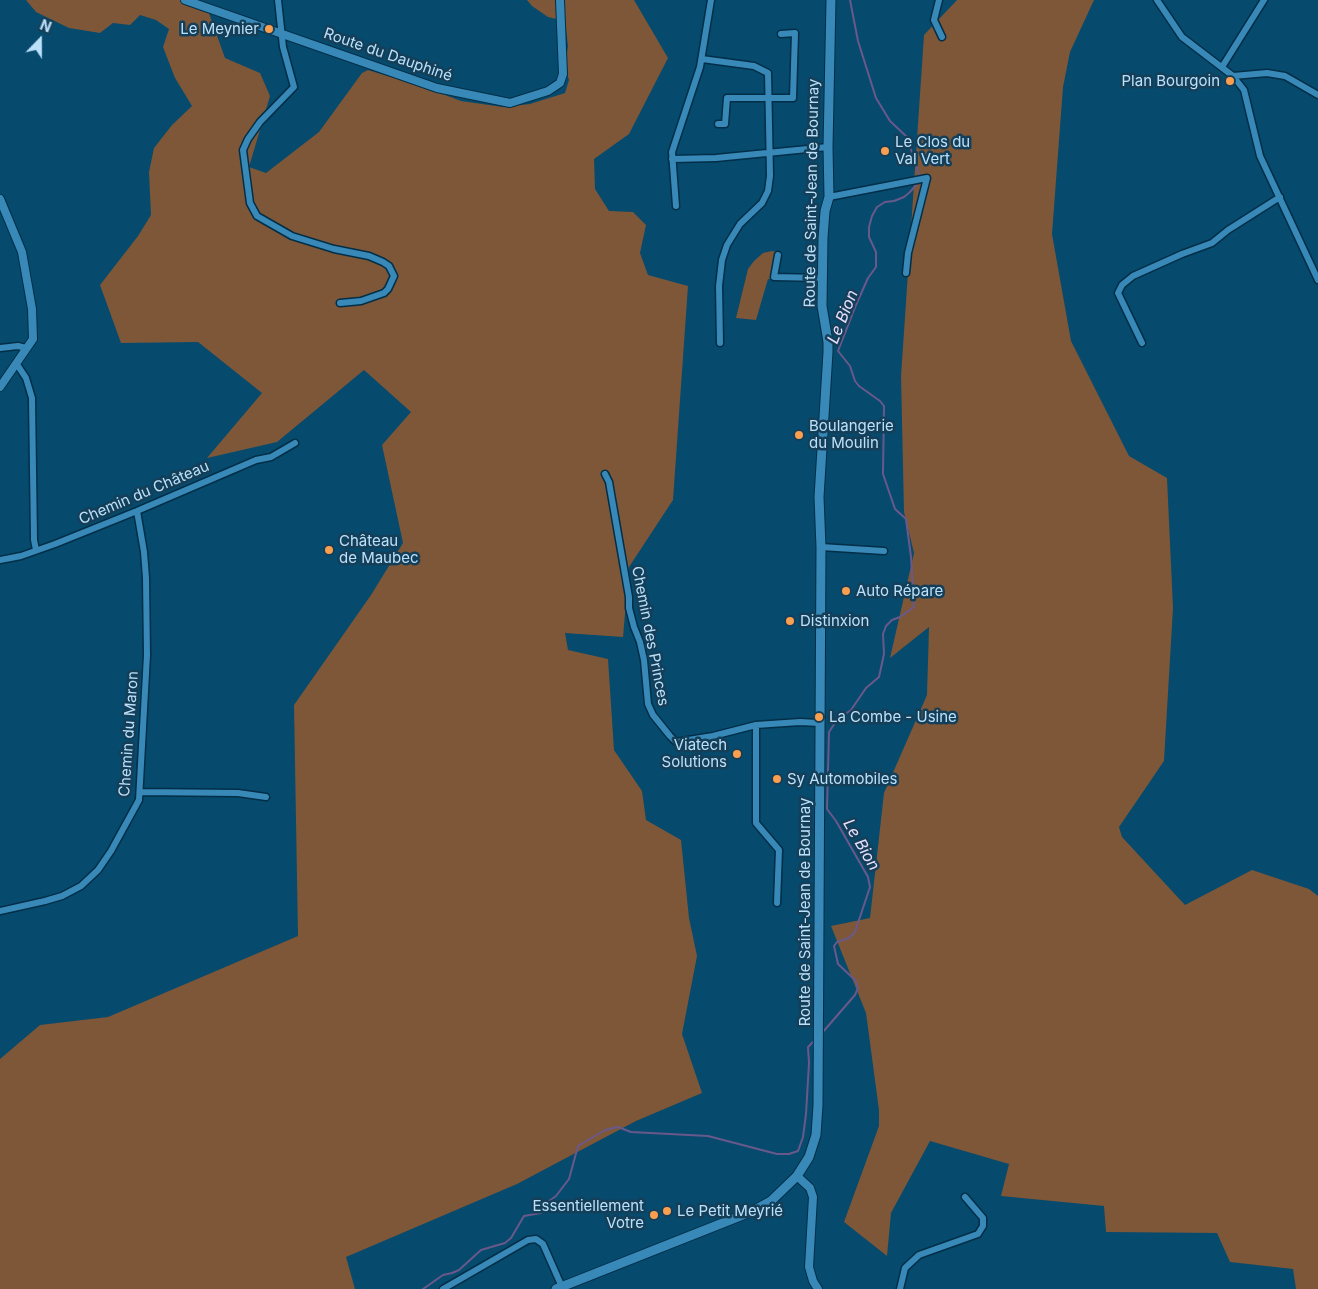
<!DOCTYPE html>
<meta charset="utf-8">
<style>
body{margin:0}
#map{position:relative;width:1318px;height:1289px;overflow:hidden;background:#064a6d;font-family:Inter,sans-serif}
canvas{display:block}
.north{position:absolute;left:15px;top:15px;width:50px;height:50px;-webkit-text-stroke:4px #153f58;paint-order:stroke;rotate:22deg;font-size:14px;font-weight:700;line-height:20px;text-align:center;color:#bbe0fa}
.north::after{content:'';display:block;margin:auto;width:18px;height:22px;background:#bbe0fa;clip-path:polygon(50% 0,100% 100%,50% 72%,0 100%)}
</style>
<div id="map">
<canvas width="1318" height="1289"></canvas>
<div class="north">N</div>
</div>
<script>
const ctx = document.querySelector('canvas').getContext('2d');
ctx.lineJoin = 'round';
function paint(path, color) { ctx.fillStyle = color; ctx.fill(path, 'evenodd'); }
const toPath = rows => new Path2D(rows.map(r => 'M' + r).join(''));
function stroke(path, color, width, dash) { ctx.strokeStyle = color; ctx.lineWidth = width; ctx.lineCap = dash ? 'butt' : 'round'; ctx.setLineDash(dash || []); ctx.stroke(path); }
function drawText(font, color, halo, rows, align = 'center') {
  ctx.font = font + ' Inter,sans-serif'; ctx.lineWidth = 5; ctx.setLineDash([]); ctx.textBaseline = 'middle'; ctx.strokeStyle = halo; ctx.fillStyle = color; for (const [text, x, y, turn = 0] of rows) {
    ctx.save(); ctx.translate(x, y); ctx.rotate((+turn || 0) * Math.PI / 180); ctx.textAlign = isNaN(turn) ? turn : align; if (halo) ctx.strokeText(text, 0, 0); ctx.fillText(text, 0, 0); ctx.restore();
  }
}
const green = toPath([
 [26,0,196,0,205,2,225,58,260,73,270,96,249,167,266,173,319,132,362,73,368,70,424,87,461,101,503,107,530,104,565,93,569,80,565,66,568,46,565,21,548,17,532,6,527,0,634,0,668,58,629,134,594,159,595,189,609,211,633,212,646,225,640,253,648,275,688,286,673,500,629,567,623,637,565,633,568,650,608,659,614,750,642,791,646,820,681,840,689,918,697,956,682,1034,702,1093,636,1121,517,1184,346,1257,355,1289,0,1289,0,1059,40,1025,108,1017,298,936,294,705,371,595,403,543,382,445,411,412,364,370,277,442,207,458,262,393,198,342,121,343,100,285,138,236,151,215,149,172,154,148,172,125,192,106,175,78,163,47,169,29,156,20,140,15,130,25,113,23,100,33,69,28,36,12],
 [957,0,1094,0,1070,52,1063,87,1052,234,1071,341,1129,456,1167,478,1173,608,1164,761,1119,827,1122,837,1185,905,1252,870,1309,889,1318,896,1318,1289,1296,1289,1293,1269,1230,1262,1217,1233,1106,1232,1104,1206,1001,1196,1009,1164,930,1141,891,1213,887,1256,844,1222,879,1126,879,1110,866,1013,831,926,870,918,884,793,927,695,929,627,890,658,914,553,904,512,901,376,924,35],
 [772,251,777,252,772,279,768,279,756,320,736,318,748,269,754,261,763,253]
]);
const stream = toPath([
 [850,0,858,41,876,98,890,121,907,137,919,174],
 [822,1033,855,995,858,988,856,981,838,964,834,946,837,942,849,938,855,932,870,887,868,877,836,821,827,809,829,732,837,720,851,710,866,688,879,677,884,654,883,634,886,626,892,620,900,617,914,607,911,557,906,519,895,509,883,474,884,406,880,401,859,386,855,381,850,366,838,351,856,305,868,278,876,267,876,252,869,237,869,227,872,216,877,207,885,202,894,201,904,197,910,192,917,184],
 [423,1289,443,1275,452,1273,459,1270,481,1250,505,1243,511,1238,524,1216,541,1213,547,1208,549,1201,556,1196,569,1179,578,1146,605,1130,618,1127,631,1132,708,1136,777,1154,789,1154,798,1151,803,1137,806,1114,809,1063,808,1047,815,1040]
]);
const minor = toPath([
 [278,0,283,47,294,87,260,122,248,139,243,150,250,203,257,216,292,236,334,249,369,256,383,262,389,266,394,276,388,289,384,293,361,301,340,303],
 [939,0,934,20,942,37],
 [1157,0,1182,37,1233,76,1244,90,1260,156,1318,280],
 [702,59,754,66,768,73,770,176,768,191,762,203,740,224,727,245,722,260,719,286,720,343],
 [1222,67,1264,0],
 [1233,76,1267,73,1285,76,1318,95],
 [718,124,725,124,727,98,793,98,795,33,781,34],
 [672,159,716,158,828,147],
 [829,197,927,178,908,253,906,273],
 [676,206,672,152,700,67,711,0],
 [778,255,774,277,822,278],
 [1142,343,1118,293,1122,285,1133,276,1182,254,1212,243,1228,230,1280,197],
 [0,348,18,346,26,348],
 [16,363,26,378,32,398,34,540,36,550],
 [605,474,609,482,629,597,629,608,634,627,640,642,644,660,648,704,653,715,670,736,676,742,713,736,756,725,800,722,819,723],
 [821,547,884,551],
 [0,560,21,556,55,544,137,511,256,460,271,457,295,443],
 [756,725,756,823,779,850,777,903],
 [140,792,238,793,266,797],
 [0,911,45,901,62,896,81,886,98,870,111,851,139,800,147,655,146,578,144,552,137,511],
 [443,1289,528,1240,536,1239,543,1244,562,1287],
 [900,1289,905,1268,919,1255,978,1234,983,1226,983,1218,965,1197]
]);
const tertiary = toPath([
 [185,0,437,88,510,103,548,91,560,83,563,74,560,0],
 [0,199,22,252,32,309,33,339,0,387],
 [797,1176,810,1188,813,1197,809,1267,813,1281,818,1289]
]);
const secondary = toPath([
 [556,1289,753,1211,771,1201,797,1176,809,1157,816,1135,818,1105,821,547,819,497,828,352,828,342,822,306,823,238,825,211,829,197,828,147,831,0]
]);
const markers = [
 [269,29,5,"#fa9f4f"],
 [1230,81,5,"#fa9f4f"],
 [885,151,5,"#fa9f4f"],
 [799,435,5,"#fa9f4f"],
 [329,550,5,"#fa9f4f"],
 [846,591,5,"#fa9f4f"],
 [790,621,5,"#fa9f4f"],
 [819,717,5,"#fa9f4f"],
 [737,754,5,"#fa9f4f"],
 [777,779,5,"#fa9f4f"],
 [667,1211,5,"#fa9f4f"],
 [654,1215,5,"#fa9f4f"]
];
const poiNames = [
 ["Le Meynier",259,29,"right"],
 ["Plan Bourgoin",1220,81,"right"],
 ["Le Clos du",895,142],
 ["Val Vert",895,159],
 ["Boulangerie",809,426],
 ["du Moulin",809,443],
 ["Château",339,541],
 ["de Maubec",339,558],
 ["Auto Répare",856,591],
 ["Distinxion",800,621],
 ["La Combe - Usine",829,717],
 ["Viatech",727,745,"right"],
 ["Solutions",727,762,"right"],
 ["Sy Automobiles",787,779],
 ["Essentiellement",644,1206,"right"],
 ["Votre",644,1223,"right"],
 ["Le Petit Meyrié",677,1211]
];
const streetNames = [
 ["Route du Dauphiné",388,55,19],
 ["Route de Saint-Jean de Bournay",812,193,-89],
 ["Chemin du Château",144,493,-23],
 ["Chemin des Princes",650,636,79],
 ["Chemin du Maron",129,734,-86],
 ["Route de Saint-Jean de Bournay",805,912,-90]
];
const waterNames = [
 ["Le Bion",843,317,-68],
 ["Le Bion",861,845,60]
];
paint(green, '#7d5738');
stroke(stream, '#69598b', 2);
stroke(minor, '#022f47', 9);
stroke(tertiary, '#022f47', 10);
stroke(secondary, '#022f47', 11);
stroke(minor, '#3888b8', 6);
stroke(tertiary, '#3888b8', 8);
stroke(secondary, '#3888b8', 9);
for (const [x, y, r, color] of markers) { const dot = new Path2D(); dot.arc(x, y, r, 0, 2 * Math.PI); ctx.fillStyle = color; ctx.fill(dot); stroke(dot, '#153f58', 2); }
drawText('15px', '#bbe0fa', '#153f58', poiNames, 'left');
drawText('15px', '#bbe0fa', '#153f58', streetNames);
drawText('italic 16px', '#e8defe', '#153f58', waterNames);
</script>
